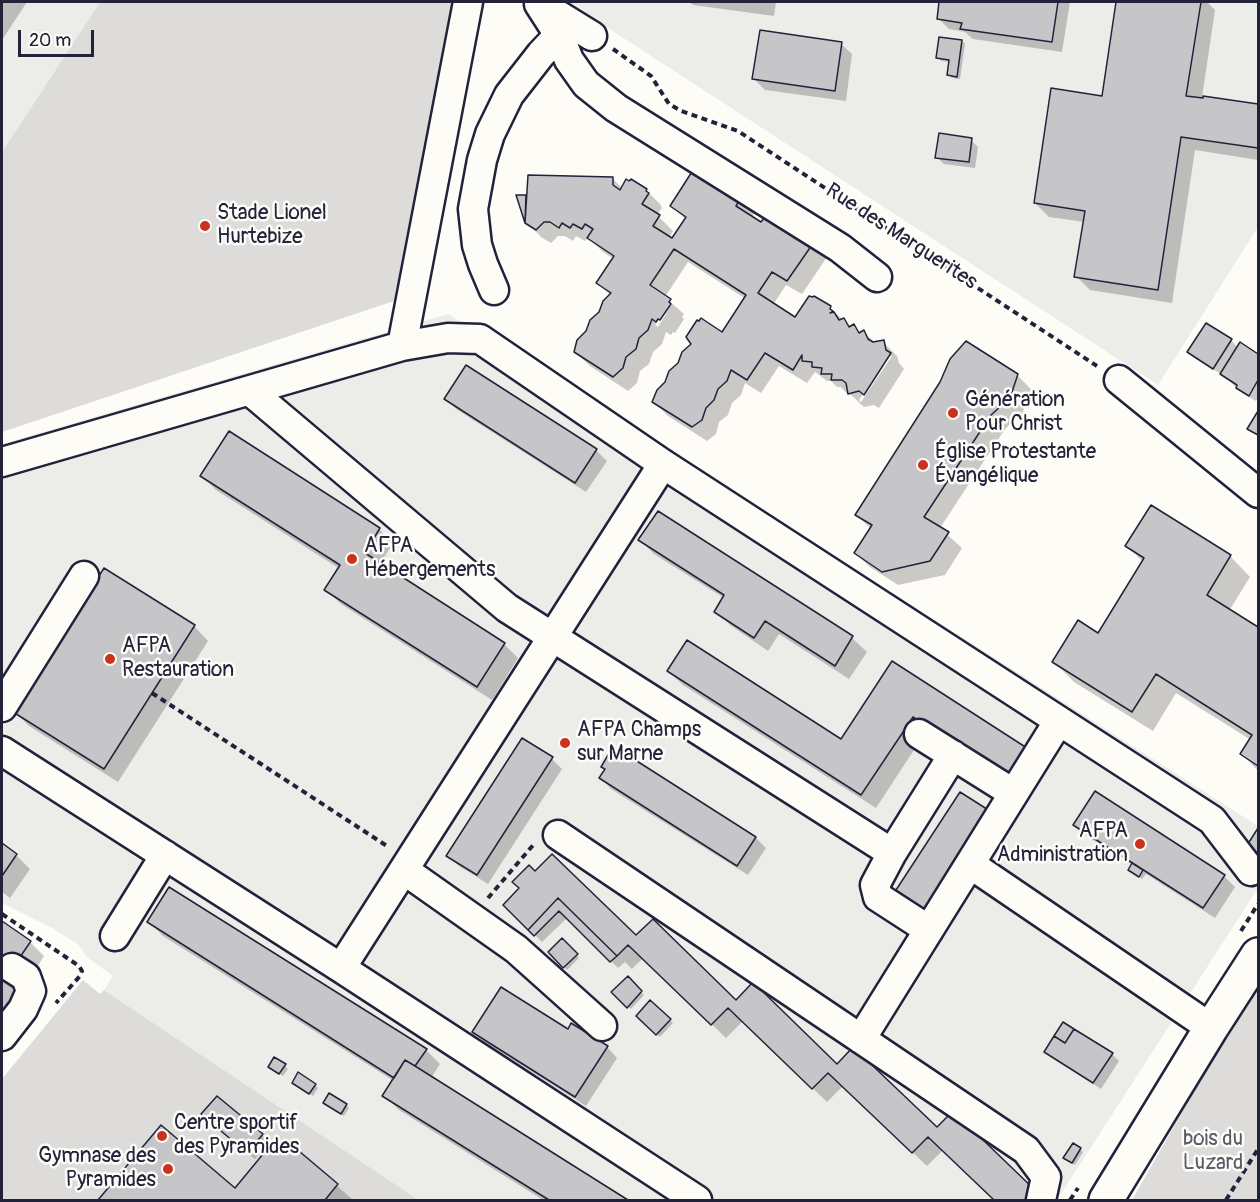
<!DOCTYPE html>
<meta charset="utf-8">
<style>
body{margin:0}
#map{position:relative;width:1260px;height:1202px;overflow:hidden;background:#fdfcf7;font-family:Pangolin,sans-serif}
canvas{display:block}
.frame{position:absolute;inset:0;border:3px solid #22223b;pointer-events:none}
.scale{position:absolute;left:18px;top:30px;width:76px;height:27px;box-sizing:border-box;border:3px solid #22223b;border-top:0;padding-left:8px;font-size:18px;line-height:21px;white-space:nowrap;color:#22223b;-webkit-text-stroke:4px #fdfcf7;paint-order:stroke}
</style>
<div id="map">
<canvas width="1260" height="1202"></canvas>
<div class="frame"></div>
<div class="scale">20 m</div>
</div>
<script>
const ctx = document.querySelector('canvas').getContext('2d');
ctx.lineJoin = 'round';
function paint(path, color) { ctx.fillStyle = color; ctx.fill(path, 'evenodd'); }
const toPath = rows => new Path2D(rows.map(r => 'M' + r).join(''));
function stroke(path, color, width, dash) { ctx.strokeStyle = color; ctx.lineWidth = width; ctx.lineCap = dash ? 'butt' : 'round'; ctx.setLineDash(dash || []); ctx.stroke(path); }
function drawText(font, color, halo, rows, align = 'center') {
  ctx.font = font + ' Pangolin,sans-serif'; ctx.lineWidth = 5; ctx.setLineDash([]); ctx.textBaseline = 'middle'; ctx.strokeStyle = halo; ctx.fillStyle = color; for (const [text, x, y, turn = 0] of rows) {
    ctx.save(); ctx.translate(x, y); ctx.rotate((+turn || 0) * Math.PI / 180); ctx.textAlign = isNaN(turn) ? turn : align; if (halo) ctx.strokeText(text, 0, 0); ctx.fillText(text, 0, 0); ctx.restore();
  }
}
const built = toPath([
 [2,2,100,2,2,152],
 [568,2,1258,2,1258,227,1158,385],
 [448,314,910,604,1258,826,1258,888,1057,1200,419,1200,104,990,113,976,88,958,79,945,54,929,2,903,2,444]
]);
const green = toPath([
 [100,2,451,2,394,301,2,432,2,152],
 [83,980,100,994,104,990,419,1200,2,1200,2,1079],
 [1258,990,1258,1200,1132,1200,1201,1079]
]);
const shadow = toPath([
 [2,2,27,2,2,40],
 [689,2,776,2,774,16,693,5],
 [941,2,1070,2,1062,52,973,39,965,32,949,29,938,18],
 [1117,2,1207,2,1215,10,1202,97,1258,105,1258,160,1195,150,1172,303,1090,290,1076,276,1085,222,1049,217,1035,203,1103,97],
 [962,41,965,44,960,79,952,78,949,75,950,62,941,61,938,57],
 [841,44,852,54,846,101,765,90,754,79],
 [971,140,978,147,975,168,944,164,937,157],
 [696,169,755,212,751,218,762,224,813,243,827,257,802,294,786,285,773,305,795,319,830,308,843,320,852,327,854,326,861,333,864,332,875,343,883,342,897,356,899,363,904,369,879,408,874,405,864,407,850,394,847,394,841,387,837,387,831,381,827,381,815,372,807,383,779,366,761,393,745,383,741,395,732,403,728,415,719,422,716,434,707,441,668,416,654,402,723,334,746,299,688,262,665,297,684,314,682,317,684,319,675,333,673,332,671,335,666,332,662,344,653,352,649,364,640,371,637,383,628,391,590,366,575,352,611,296,598,283,614,259,603,252,588,237,585,241,576,236,573,241,565,236,558,236,551,243,541,237,527,222,518,196,526,196,528,199,613,179,623,189,646,190,660,204,662,208,657,215,673,231,669,238,672,240,686,220,672,206],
 [670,302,672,304,658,327,655,325],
 [888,356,892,356,861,402,859,400],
 [1206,325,1231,340,1238,348,1241,344,1258,355,1258,398,1256,401,1244,394,1221,374,1196,359,1189,352],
 [1017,375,1031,389,1023,412,1005,429,940,528,962,548,945,575,898,585,870,567,855,553,871,529,857,515],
 [446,398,596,450,607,461,586,492,456,409],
 [202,476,379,529,393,543,380,564,504,644,518,658,492,700,341,604,326,590,340,569,216,490],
 [658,513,852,638,867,652,849,679,779,634,768,651,730,625,716,611,724,598,654,554,640,540],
 [1127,546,1230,556,1250,577,1229,611,1258,629,1258,771,1242,754,1251,740,1176,693,1153,731,1074,682,1054,662,1098,635,1143,562],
 [194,626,208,641,118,782,29,726,15,712],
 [892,663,927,730,876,808,683,685,668,671,842,741],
 [618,751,756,838,766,848,748,875,611,789,601,778,606,770,603,767,613,760],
 [552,759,562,769,488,884,459,866,448,856],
 [1095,793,1224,876,1235,887,1215,918,1146,874,1142,879,1133,873,1133,865,1085,835,1075,825],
 [960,794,938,919,909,901,898,890],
 [2,845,16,855,30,869,10,898,2,892],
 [535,873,937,1129,1043,1200,996,1200,943,1150,927,1166,843,1086,827,1102,743,1021,726,1038,643,958,632,969,625,962,618,968,567,918,542,942,505,905],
 [149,922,426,1050,440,1064,431,1078,626,1200,543,1200,399,1110,384,1095,394,1081,163,936],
 [2,923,30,942,44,956,2,1024],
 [562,940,579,958,567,970,550,952],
 [628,978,644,995,631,1009,613,992],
 [651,1002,673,1023,660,1037,638,1016],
 [474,1031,569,1031,607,1047,617,1058,586,1106,484,1042],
 [1046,1051,1112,1054,1119,1061,1101,1089,1053,1058],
 [285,1066,288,1069,283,1076,273,1070],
 [315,1085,318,1088,313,1096,297,1086],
 [346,1105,349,1108,344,1116,328,1106],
 [210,1121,262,1135,268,1142,255,1159],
 [161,1127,235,1190,286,1155,293,1148,352,1199,99,1200],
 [1080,1149,1083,1152,1075,1165,1068,1161]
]);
const building = toPath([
 [939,2,1058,2,1052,42,960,29,962,23,937,19,939,2],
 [1116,2,1201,2,1186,96,1203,98,1203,96,1258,104,1258,148,1181,137,1158,290,1074,277,1085,211,1034,203,1051,88,1102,96,1116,2],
 [760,30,842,42,835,91,752,79,760,30],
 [939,37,962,40,957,77,947,75,949,60,936,58,939,37],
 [939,133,972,138,969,162,935,158,939,133],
 [695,167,742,196,736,206,761,222,768,213,814,242,787,281,772,272,758,293,795,317,809,296,813,297,814,296,831,306,830,309,833,311,830,313,834,312,839,320,844,318,849,327,854,324,859,333,864,330,868,339,873,342,884,340,886,350,891,353,864,395,859,391,848,394,846,383,842,380,831,380,832,374,821,374,822,368,812,367,812,362,802,361,802,355,793,370,765,353,747,380,731,370,727,381,718,389,714,400,706,408,702,420,692,427,652,402,657,390,665,382,669,371,678,363,682,352,691,344,686,337,697,320,699,321,701,318,722,332,746,295,674,249,650,285,671,299,669,302,671,304,660,320,658,319,656,322,652,319,648,330,639,338,636,349,626,357,623,368,613,377,574,352,577,340,586,331,590,320,599,312,603,301,611,293,596,283,614,256,587,238,593,229,585,224,582,229,573,224,570,228,562,223,559,228,550,222,544,222,536,230,525,223,528,175,613,177,613,185,620,190,626,179,629,181,631,179,647,189,646,191,649,193,642,204,660,215,653,226,672,238,686,217,670,206,695,167],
 [516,195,526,195,525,223,516,195],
 [1206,323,1232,339,1213,369,1187,352,1206,323],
 [966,341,1018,374,1010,398,991,415,924,517,949,532,930,561,882,572,854,553,872,525,855,515,940,382,950,359,966,341],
 [1240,342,1258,354,1258,380,1249,396,1236,388,1237,385,1220,374,1240,342],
 [466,365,597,449,575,483,444,399,466,365],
 [1258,411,1258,435,1247,429,1258,411],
 [229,431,380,528,365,553,505,643,477,687,324,590,340,565,200,476,229,431],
 [1151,505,1231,555,1207,595,1258,627,1258,766,1240,754,1252,735,1156,674,1132,712,1052,662,1078,620,1098,633,1144,558,1125,546,1151,505],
 [658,511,853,636,835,666,765,621,754,638,714,612,724,595,638,540,658,511],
 [104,568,195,625,104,769,13,712,104,568],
 [687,640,841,739,892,661,1030,750,1010,779,913,717,861,795,667,671,687,640],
 [522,738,553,757,477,875,446,856,522,738],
 [618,749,756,837,737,866,599,778,605,769,601,767,608,755,612,758,618,749],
 [1095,791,1225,875,1203,908,1073,825,1095,791],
 [960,792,990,811,926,910,896,890,960,792],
 [1258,828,1258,855,1246,847,1258,828],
 [2,843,17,854,2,876,2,843],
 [552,854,636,935,653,919,736,1000,753,982,837,1064,853,1047,937,1127,953,1111,1036,1191,1028,1200,994,1200,928,1137,912,1153,828,1073,812,1089,728,1008,711,1025,628,945,617,956,558,898,528,930,503,905,519,888,512,882,529,865,535,871,552,854],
 [1132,863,1143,870,1139,877,1128,870,1132,863],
 [169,887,427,1049,415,1066,405,1060,394,1078,147,922,169,887],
 [558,898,617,956,610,962,559,911,534,936,528,930,558,898],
 [2,921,31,941,5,979,2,976,2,921],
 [562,938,578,954,563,968,548,952,562,938],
 [2,976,19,989,2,1019,2,976],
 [628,976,642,991,627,1008,611,992,628,976],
 [501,987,568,1029,571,1023,608,1046,575,1097,472,1032,501,987],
 [650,1000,671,1019,656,1035,636,1016,650,1000],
 [1063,1022,1074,1029,1065,1043,1054,1036,1063,1022],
 [1074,1029,1113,1053,1093,1083,1044,1052,1054,1036,1065,1043,1074,1029],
 [274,1057,286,1064,279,1074,268,1067,274,1057],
 [405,1060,415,1066,628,1200,549,1200,382,1096,405,1060],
 [298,1072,316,1084,309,1094,292,1083,298,1072],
 [329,1093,347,1104,341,1114,323,1103,329,1093],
 [217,1096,263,1134,247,1153,201,1114,217,1096],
 [161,1125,235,1188,273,1142,286,1153,293,1146,338,1184,325,1200,98,1200,161,1125],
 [1073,1143,1081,1148,1072,1163,1063,1158,1073,1143]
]);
const path = toPath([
 [613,49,651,76,669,104,681,111,738,131,1097,366],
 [152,693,387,846],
 [488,898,534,844],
 [2,914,79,966,82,971,80,976,56,1003],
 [1241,931,1258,904],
 [1070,1200,1078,1188],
 [1226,1200,1258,1149]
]);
const minor = toPath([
 [539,4,559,35,569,60,586,84,616,108,840,248,877,277],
 [545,7,592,36],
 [494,290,483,264,477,245,473,209,482,160,490,134,509,95,541,54,559,35],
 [402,346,468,2],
 [1119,380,1258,493],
 [250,391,507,608,892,853],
 [2,462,402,346,448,338,480,339,663,464,1212,820,1251,871],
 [2,707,84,576],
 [919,734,1013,793],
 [2,751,341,968,697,1200],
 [558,835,1026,1150,1046,1177,1041,1200],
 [970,864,1211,1028],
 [404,870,516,949,602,1026],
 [929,930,878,897,875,885,892,853,953,755],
 [115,936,165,855],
 [341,968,663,464],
 [2,1036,23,1009,31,991,26,977,12,968],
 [861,1039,1055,727]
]);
const major = toPath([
 [1106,1200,1211,1028,1258,955]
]);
const markers = [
 [205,226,6,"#c8321e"],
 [953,413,6,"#c8321e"],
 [923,465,6,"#c8321e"],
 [352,559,6,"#c8321e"],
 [110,659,6,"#c8321e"],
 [565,743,6,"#c8321e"],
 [1140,844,6,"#c8321e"],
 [162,1136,6,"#c8321e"],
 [168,1169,6,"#c8321e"]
];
const poiNames = [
 ["Stade Lionel",217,214],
 ["Hurtebize",217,238],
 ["Génération",965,401],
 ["Pour Christ",965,425],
 ["Église Protestante",935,453],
 ["Évangélique",935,477],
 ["AFPA",364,547],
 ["Hébergements",364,571],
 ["AFPA",122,647],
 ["Restauration",122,671],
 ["AFPA Champs",577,731],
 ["sur Marne",577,755],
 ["AFPA",1128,832,"right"],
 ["Administration",1128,856,"right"],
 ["Centre sportif",174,1124],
 ["des Pyramides",174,1148],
 ["Gymnase des",156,1157,"right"],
 ["Pyramides",156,1181,"right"]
];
const streetNames = [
 ["Rue des Marguerites",901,237,33]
];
const parkNames = [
 ["bois du",1213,1140],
 ["Luzard",1213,1164]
];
paint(built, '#ecece9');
paint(green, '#dddcdb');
paint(shadow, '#0003');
paint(building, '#c6c6c8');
stroke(building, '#22223b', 1.5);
stroke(minor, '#22223b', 33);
stroke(major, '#22223b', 38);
stroke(path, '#22223b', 4, [6, 4.5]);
stroke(minor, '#fdfcf7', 28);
stroke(major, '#fdfcf7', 33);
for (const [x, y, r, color] of markers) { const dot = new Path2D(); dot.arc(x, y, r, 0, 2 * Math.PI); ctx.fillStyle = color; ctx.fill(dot); stroke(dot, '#fdfcf7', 2); }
drawText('21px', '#22223b', '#fdfcf7', poiNames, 'left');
drawText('21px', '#22223b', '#fdfcf7', streetNames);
drawText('21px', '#5a5a6b', '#fdfcf7', parkNames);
</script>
